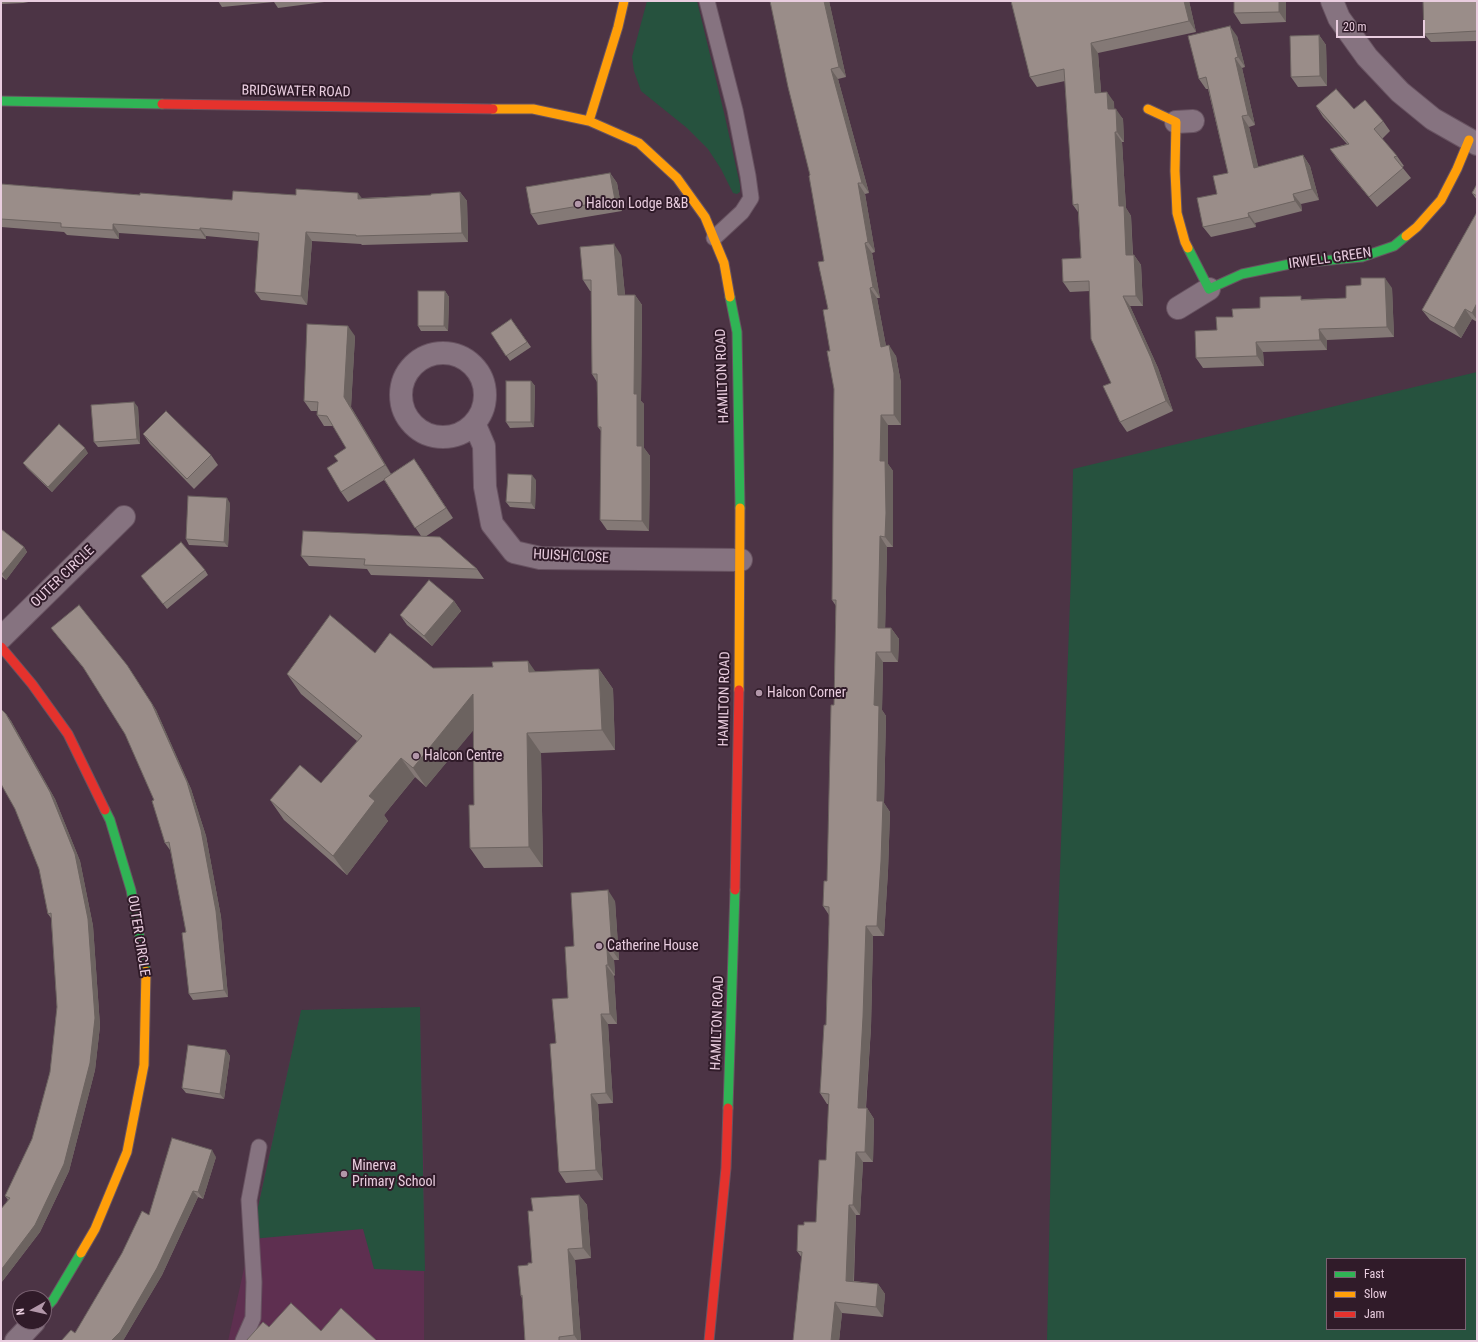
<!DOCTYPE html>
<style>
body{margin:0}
#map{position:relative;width:1478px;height:1342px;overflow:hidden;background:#4c3445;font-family:"Roboto Condensed",sans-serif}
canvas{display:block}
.frame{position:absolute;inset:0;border:2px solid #e9cddf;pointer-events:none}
.legend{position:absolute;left:1326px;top:1258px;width:140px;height:72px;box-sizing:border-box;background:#301b29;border:1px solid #7a6272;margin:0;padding:5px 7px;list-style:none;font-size:12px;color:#e9cddf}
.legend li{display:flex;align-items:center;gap:8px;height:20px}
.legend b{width:20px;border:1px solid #7a6272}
.north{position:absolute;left:12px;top:1290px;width:40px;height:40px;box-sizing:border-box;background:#301b29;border:1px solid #7a6272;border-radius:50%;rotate:262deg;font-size:11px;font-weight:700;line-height:16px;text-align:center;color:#e9cddf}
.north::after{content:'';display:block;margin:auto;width:14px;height:18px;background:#b297a9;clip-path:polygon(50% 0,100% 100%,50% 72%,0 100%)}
.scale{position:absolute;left:1336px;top:20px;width:89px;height:18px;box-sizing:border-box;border:2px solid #e9cddf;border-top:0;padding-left:5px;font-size:12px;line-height:14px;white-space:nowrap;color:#e9cddf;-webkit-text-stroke:3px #301b29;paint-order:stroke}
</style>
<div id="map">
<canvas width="1478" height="1342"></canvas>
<div class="frame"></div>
<ul class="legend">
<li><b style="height:5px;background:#30b455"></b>Fast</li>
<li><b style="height:5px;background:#ff9f0a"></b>Slow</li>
<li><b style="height:5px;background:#e5322d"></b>Jam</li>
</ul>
<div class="north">N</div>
<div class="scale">20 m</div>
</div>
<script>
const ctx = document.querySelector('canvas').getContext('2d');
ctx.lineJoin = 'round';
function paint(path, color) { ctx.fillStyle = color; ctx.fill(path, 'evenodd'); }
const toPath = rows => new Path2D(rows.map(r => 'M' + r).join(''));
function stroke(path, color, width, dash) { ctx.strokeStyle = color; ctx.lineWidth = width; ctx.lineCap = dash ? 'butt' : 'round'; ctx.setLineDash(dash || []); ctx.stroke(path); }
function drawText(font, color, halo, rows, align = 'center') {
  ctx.font = font + ' "Roboto Condensed",sans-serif'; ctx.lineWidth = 4; ctx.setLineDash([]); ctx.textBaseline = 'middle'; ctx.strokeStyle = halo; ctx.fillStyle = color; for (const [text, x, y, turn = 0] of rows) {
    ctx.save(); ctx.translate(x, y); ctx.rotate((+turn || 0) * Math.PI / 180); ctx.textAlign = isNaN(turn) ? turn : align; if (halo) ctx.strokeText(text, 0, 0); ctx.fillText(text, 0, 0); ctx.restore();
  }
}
const built = toPath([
 [420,1007,424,1183,424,1341,228,1341,301,1010]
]);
const green = toPath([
 [647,1,697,1,725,117,740,185,740,192,737,194,733,193,721,169,708,149,687,128,641,91,634,71,632,57],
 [1477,372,1477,1341,1047,1341,1053,1056,1071,575,1073,469],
 [1327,1259,1465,1259,1465,1329,1327,1329],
 [420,1007,425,1271,374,1269,363,1229,251,1239,301,1010]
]);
const lane = toPath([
 [707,1,735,110,748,176,751,198,742,212,714,238],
 [243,1341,253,1318,254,1282,249,1200,259,1147]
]);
const street = toPath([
 [1332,1,1339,18,1367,57,1400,92,1433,119,1477,144],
 [1176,122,1193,121],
 [1178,308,1209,289],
 '401 395a42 42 0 1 1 84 0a42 42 0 1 1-84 0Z',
 [475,425,484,446,485,487,492,524,514,552,540,558,741,560],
 [1,638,124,517],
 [16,1341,34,1322]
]);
const fast = toPath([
 [1,101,162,104],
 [1188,248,1209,289,1242,274,1290,264,1362,257,1394,246,1406,236],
 [730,297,737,332,740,508],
 [105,810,110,820,131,890,146,971],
 [728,1108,735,890],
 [44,1310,53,1300,81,1253]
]);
const slow = toPath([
 [493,109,533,109,589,121,639,143,677,178,705,217,724,263,730,297],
 [1148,109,1176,122,1175,171,1177,213,1185,242,1188,248],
 [589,121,618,27,624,1],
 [1406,236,1417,227,1441,200,1457,169,1469,140],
 [739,690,740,508],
 [81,1253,95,1229,127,1152,144,1065,146,971]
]);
const jam = toPath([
 [162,104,493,109],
 [1,647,32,684,68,734,105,810],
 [735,890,739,690],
 [709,1341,726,1168,728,1108]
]);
const wall = toPath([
 [1,1,34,1,23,3,1,4],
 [218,1,332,1,278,8,274,2,222,7],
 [770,1,829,1,846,77,838,79,869,193,865,194,875,252,872,253,880,298,877,298,886,346,896,356,901,383,901,425,888,425,888,464,893,471,893,547,887,547,885,628,891,628,899,639,898,662,883,662,882,710,886,716,884,803,890,812,888,871,884,936,873,936,871,1027,866,1108,867,1108,874,1119,873,1162,863,1162,860,1215,856,1215,854,1281,878,1284,885,1294,883,1317,842,1313,839,1341,793,1341,802,1258,797,1251,804,1225,816,1222,826,1160,829,1104,827,1104,820,1093,826,1025,829,924,829,915,823,906,827,881,834,705,836,606,832,600,834,389,830,351,828,309,824,261,810,175],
 [1011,1,1189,1,1196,32,1098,53,1101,92,1114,102,1114,109,1123,119,1124,142,1122,142,1126,208,1131,216,1133,255,1134,255,1141,265,1143,306,1130,306,1158,368,1173,411,1127,432,1120,422,1090,291,1070,292,1063,282,1081,258,1078,212,1073,205,1065,81,1037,87,1030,77],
 [1286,1,1286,22,1241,24,1234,13],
 [1477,1,1477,41,1431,42,1424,34],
 [1319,35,1326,45,1327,86,1298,87,1291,77],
 [1237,36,1245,67,1242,68,1255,125,1249,127,1258,167,1303,155,1310,166,1319,200,1301,204,1302,211,1255,223,1256,227,1211,237,1203,227,1217,194,1228,173,1208,89,1206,89,1199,79],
 [1316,106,1383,121,1390,131,1382,139,1397,156,1404,166,1402,167,1411,178,1377,207,1337,159,1330,149,1347,144,1323,117],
 [610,173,617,183,622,211,538,225,531,214],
 [1,184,140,195,232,200,296,195,362,198,431,195,460,192,467,201,468,242,362,245,361,244,312,241,307,305,261,300,255,292,259,241,206,236,206,239,119,233,119,239,67,235,64,232,1,227],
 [1477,184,1477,200,1472,193],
 [1477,212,1477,322,1472,319,1461,338,1430,320,1422,310],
 [621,255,625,295,635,295,642,305,641,401,644,404,644,448,650,456,649,531,607,530,600,520,601,431,598,427,597,382,592,374,591,291,590,291,583,280],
 [1392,288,1394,337,1327,340,1327,350,1263,352,1264,366,1203,368,1196,358,1217,330,1260,308,1304,299,1346,298],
 [445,291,449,297,448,331,421,331,418,326],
 [511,319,531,347,510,361,491,333],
 [355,336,351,407,391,474,414,459,453,518,425,537,477,569,484,579,371,575,367,569,309,566,301,556,421,536,384,480,348,502,341,492,338,461,346,448,333,426,324,426,317,415,318,411,311,411,304,401],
 [531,381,535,386,534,427,510,428,506,422],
 [138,407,140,444,98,447,94,442],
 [143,434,211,455,218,465,194,489,150,444],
 [88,453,52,492,27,468,23,463],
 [536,480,535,509,510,507,506,502],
 [230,503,228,547,189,545,186,539],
 [1,529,24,547,27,552,6,580,1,576],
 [205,570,208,575,167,609,141,576],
 [454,601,461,611,432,646,407,625,400,615],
 [51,628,127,665,156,710,191,789,206,836,221,917,228,997,193,1000,189,994,186,932,170,849,170,850,165,843,154,800,125,734,85,670],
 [375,653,433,668,535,672,599,669,613,689,615,750,541,753,543,867,484,868,470,848,474,805,473,730,426,787,415,777,384,815,388,821,347,875,284,820,270,800,321,783,357,741,301,694,287,674],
 [6,714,11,721,55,799,80,861,93,926,100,1026,95,1070,69,1171,40,1232,1,1283,1,1209,8,1200,5,1196,32,1139,50,1072,57,1007,51,918,48,914,39,869,15,809],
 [615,901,619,960,614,960,615,975,614,976,617,1024,608,1024,613,1103,598,1104,603,1180,566,1183,559,1172,556,1043,568,998,574,946],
 [226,1050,230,1056,224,1099,186,1093,182,1088],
 [216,1157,203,1199,198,1197,162,1275,124,1339,122,1341,61,1341,75,1333,149,1215],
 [579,1195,587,1205,591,1258,575,1260,581,1341,525,1341,522,1298,521,1296,528,1265,532,1263,533,1211]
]);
const shadedWall = toPath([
 [824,1,829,1,846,77,839,67],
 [1184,1,1189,1,1196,32,1189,21],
 [1279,1,1286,1,1286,22,1279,12],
 [1230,26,1237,36,1245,67,1238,57],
 [1319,35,1326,45,1327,86,1320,76],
 [1091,43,1098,53,1102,103,1095,93],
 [1235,58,1242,68,1255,125,1248,115],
 [831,69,838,79,869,193,862,183],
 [1107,92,1114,102,1115,119,1108,109],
 [1116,109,1123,119,1124,142,1117,132],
 [1242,116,1249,127,1261,178,1254,168],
 [1115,132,1122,142,1126,208,1131,216,1133,265,1126,255,1119,206],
 [1303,155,1310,166,1319,200,1312,189],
 [610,173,617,183,622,211,615,200],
 [858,183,865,194,875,252,868,242],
 [460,192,467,201,468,242,462,233],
 [358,193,364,201,358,199],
 [1293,194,1301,204,1302,211,1295,201],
 [1248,213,1255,223,1256,227,1249,217],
 [113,224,119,233,119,239,113,230],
 [200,228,206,236,206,239,200,230],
 [306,232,312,241,307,305,301,296],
 [865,243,872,253,880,298,873,287],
 [614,244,621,255,626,306,618,295],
 [1134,255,1141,265,1143,306,1136,296],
 [1385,278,1392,288,1394,337,1387,327],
 [870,288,877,298,888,357,881,347],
 [445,291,449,297,448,331,444,326],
 [635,295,642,305,641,401,644,404,644,448,650,456,649,531,642,521,637,446,634,394],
 [1123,296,1130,306,1158,368,1173,411,1166,401],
 [1477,303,1477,320,1472,313],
 [1465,309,1472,319,1461,338,1454,328],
 [348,326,355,336,351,407,392,475,385,465,344,397],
 [1319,329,1327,340,1327,350,1320,340],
 [1256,342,1263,352,1264,366,1257,356],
 [889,345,896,356,901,383,901,425,894,415],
 [531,381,535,386,534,427,531,422],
 [134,402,138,407,140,444,137,439],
 [881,415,888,425,888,464,893,471,893,547,885,537,880,461],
 [85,448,88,453,52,492,48,487],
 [414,459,421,469,453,518,446,508],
 [532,475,536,480,535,509,531,503],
 [227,498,230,503,228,547,224,542],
 [880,536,887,547,885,638,878,628],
 [24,547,27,552,6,580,2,574],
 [454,601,461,611,432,646,424,636],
 [891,628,899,639,898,662,891,652],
 [876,652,883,662,882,710,886,716,884,803,890,812,888,871,884,936,877,926,877,801,874,705],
 [528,661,542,681,529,672],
 [127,665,156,710,191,789,206,836,221,917,228,997,224,990],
 [599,669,613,689,615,750,602,730],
 [473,694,487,714,426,787,413,768],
 [6,714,11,721,55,799,80,861,93,926,100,1026,95,1070,69,1171,40,1232,1,1283,1,1270,95,1018],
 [527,733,541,753,543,867,529,847],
 [401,758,415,777,384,815,388,821,347,875,333,856,369,796],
 [608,890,615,901,619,960,612,950],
 [866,926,873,936,871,1027,865,1118,858,1108],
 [607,950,614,960,615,975,608,965],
 [606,965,614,976,617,1024,610,1014],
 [601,1014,608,1024,613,1103,606,1093],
 [226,1050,230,1056,224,1099,220,1094],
 [591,1094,598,1104,603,1180,596,1170],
 [867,1108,874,1119,873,1162,865,1152],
 [212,1150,216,1157,203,1199,198,1192],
 [856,1152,863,1162,860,1215,853,1205],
 [193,1191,198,1197,162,1275,124,1339,122,1341,111,1341],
 [579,1195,587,1205,591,1258,583,1248],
 [849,1205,856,1215,853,1291,846,1281],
 [568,1249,575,1260,581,1341,578,1341,574,1335],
 [878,1284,885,1294,883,1317,876,1307],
 [835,1302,842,1313,839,1341,831,1341]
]);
const building = toPath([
 [770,1,824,1,839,67,831,69,862,183,858,183,868,242,865,243,873,287,870,288,881,347,889,345,894,373,894,415,881,415,880,461,885,461,886,513,885,537,880,536,878,628,891,628,891,652,876,652,874,705,879,706,877,801,883,801,881,861,877,926,866,926,863,1017,858,1108,867,1108,865,1152,856,1152,853,1205,849,1205,846,1281,878,1284,876,1307,835,1302,831,1341,793,1341,802,1252,797,1251,798,1225,804,1225,804,1222,816,1222,819,1160,826,1160,829,1094,820,1093,824,1025,826,1025,829,924,829,907,823,906,824,881,827,881,831,705,834,705,836,600,832,600,834,389,827,351,830,351,823,310,828,309,818,262,824,261,809,176,810,175,788,87,770,1],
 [1011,1,1184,1,1189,21,1091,43,1095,93,1107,92,1108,109,1116,109,1117,132,1115,132,1119,206,1124,206,1126,255,1134,255,1136,296,1123,296,1151,358,1166,401,1120,422,1103,386,1111,383,1091,339,1089,281,1063,282,1062,259,1081,258,1078,204,1073,205,1064,69,1030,77,1011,1],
 [1234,1,1279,1,1279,12,1234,13,1234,1],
 [1423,1,1477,1,1477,31,1424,34,1423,1],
 [1230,26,1238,57,1235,58,1248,115,1242,116,1254,168,1303,155,1312,189,1293,194,1295,201,1248,213,1249,217,1203,227,1197,198,1217,194,1213,176,1228,173,1206,77,1199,79,1188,36,1230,26],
 [1319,35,1320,76,1291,77,1290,36,1319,35],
 [1336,89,1354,109,1365,100,1383,121,1374,129,1397,156,1394,157,1403,168,1369,197,1330,149,1349,144,1316,106,1336,89],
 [610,173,615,200,531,214,526,187,610,173],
 [1,184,140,195,140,193,232,200,233,191,296,195,296,189,358,193,358,199,431,195,431,194,460,192,462,233,356,236,356,235,306,232,301,296,255,292,259,233,200,228,200,230,113,224,113,230,61,227,61,223,1,219,1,184],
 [1477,184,1477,196,1472,193,1477,184],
 [1477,212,1477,303,1472,313,1465,309,1454,328,1422,310,1477,212],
 [614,244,618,295,635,295,634,394,637,394,637,446,642,446,642,521,600,520,601,427,598,427,597,374,592,374,591,280,583,280,580,247,614,244],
 [1361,278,1385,278,1387,327,1319,329,1320,340,1256,342,1257,356,1196,358,1195,331,1217,330,1216,317,1233,317,1232,309,1260,308,1260,297,1301,296,1301,300,1346,298,1346,286,1361,285,1361,278],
 [418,291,445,291,444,326,418,326,418,291],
 [511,319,527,342,506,356,491,333,511,319],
 [307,324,348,326,344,397,385,465,341,492,327,468,338,461,334,456,346,448,327,416,317,415,318,402,304,401,307,324],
 [506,381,531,381,531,422,506,422,506,381],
 [134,402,137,439,94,442,91,405,134,402],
 [166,411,211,455,187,479,143,434,166,411],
 [59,424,85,448,48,487,23,463,59,424],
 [414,459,446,508,415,528,384,479,414,459],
 [508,474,532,475,531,503,506,502,508,474],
 [188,496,227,498,224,542,186,539,188,496],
 [1,529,24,547,2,574,1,573,1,529],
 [303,531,440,537,477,569,364,565,365,559,301,556,303,531],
 [181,542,205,570,163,604,141,576,181,542],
 [429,580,454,601,424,636,400,615,429,580],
 [79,605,127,665,152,704,187,782,201,830,216,911,224,990,189,994,182,933,186,932,169,842,165,843,152,801,154,800,125,734,83,667,51,628,79,605],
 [330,615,375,653,390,633,433,668,493,667,492,662,528,661,529,672,599,669,602,730,527,733,529,847,470,848,469,805,474,805,473,694,413,768,401,758,369,796,375,801,333,856,270,800,300,765,321,783,362,736,287,674,330,615],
 [1,709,6,714,50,792,75,854,88,919,95,1018,90,1063,64,1164,35,1225,1,1270,1,1209,10,1198,5,1196,32,1139,50,1072,57,1007,51,913,48,914,39,869,15,809,1,784,1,709],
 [608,890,612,950,607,950,608,965,606,965,610,1014,601,1014,606,1093,591,1094,596,1170,559,1172,550,1044,556,1043,552,999,568,998,565,947,574,946,571,893,608,890],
 [188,1045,226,1050,220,1094,182,1088,188,1045],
 [172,1138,212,1150,198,1192,193,1191,157,1268,120,1332,111,1341,61,1341,71,1330,75,1333,122,1253,142,1211,149,1215,172,1138],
 [579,1195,583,1248,568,1249,574,1335,559,1337,559,1341,525,1341,522,1295,521,1296,518,1266,528,1265,528,1263,532,1263,528,1211,533,1211,531,1198,579,1195],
 [291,1303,321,1331,341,1308,377,1341,246,1341,263,1322,269,1327,291,1303]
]);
const markers = [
 [578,204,4,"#b297a9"],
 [759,693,4,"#b297a9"],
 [416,756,4,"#b297a9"],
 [599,946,4,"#b297a9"],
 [344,1174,4,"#b297a9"]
];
const streetNames = [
 ["BRIDGWATER ROAD",296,92,1],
 ["IRWELL GREEN",1330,259,-8],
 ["HAMILTON ROAD",723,376,-92],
 ["HUISH CLOSE",571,557,3],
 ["OUTER CIRCLE",63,577,-44],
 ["HAMILTON ROAD",725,699,-89],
 ["OUTER CIRCLE",138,936,81],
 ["HAMILTON ROAD",718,1023,-88]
];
const poiNames = [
 ["Halcon Lodge B&B",586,204],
 ["Halcon Corner",767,693],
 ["Halcon Centre",424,756],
 ["Catherine House",607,946],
 ["Minerva",352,1166],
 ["Primary School",352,1182]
];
paint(built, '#5e2f50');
paint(green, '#26523e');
stroke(lane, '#685361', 17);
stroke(street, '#685361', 24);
stroke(fast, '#685361', 11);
stroke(slow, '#685361', 11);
stroke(jam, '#685361', 11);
stroke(lane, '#867380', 15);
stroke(street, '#867380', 22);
stroke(fast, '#30b455', 9);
stroke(slow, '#ff9f0a', 9);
stroke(jam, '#e5322d', 9);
paint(wall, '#847976');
paint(shadedWall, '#6c6360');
paint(building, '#9a8d89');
stroke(building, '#6c6360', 1);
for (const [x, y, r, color] of markers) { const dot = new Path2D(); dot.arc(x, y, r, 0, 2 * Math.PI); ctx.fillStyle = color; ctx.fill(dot); stroke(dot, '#301b29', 1.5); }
drawText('14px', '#e9cddf', '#301b29', streetNames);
drawText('14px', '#e9cddf', '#301b29', poiNames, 'left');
</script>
